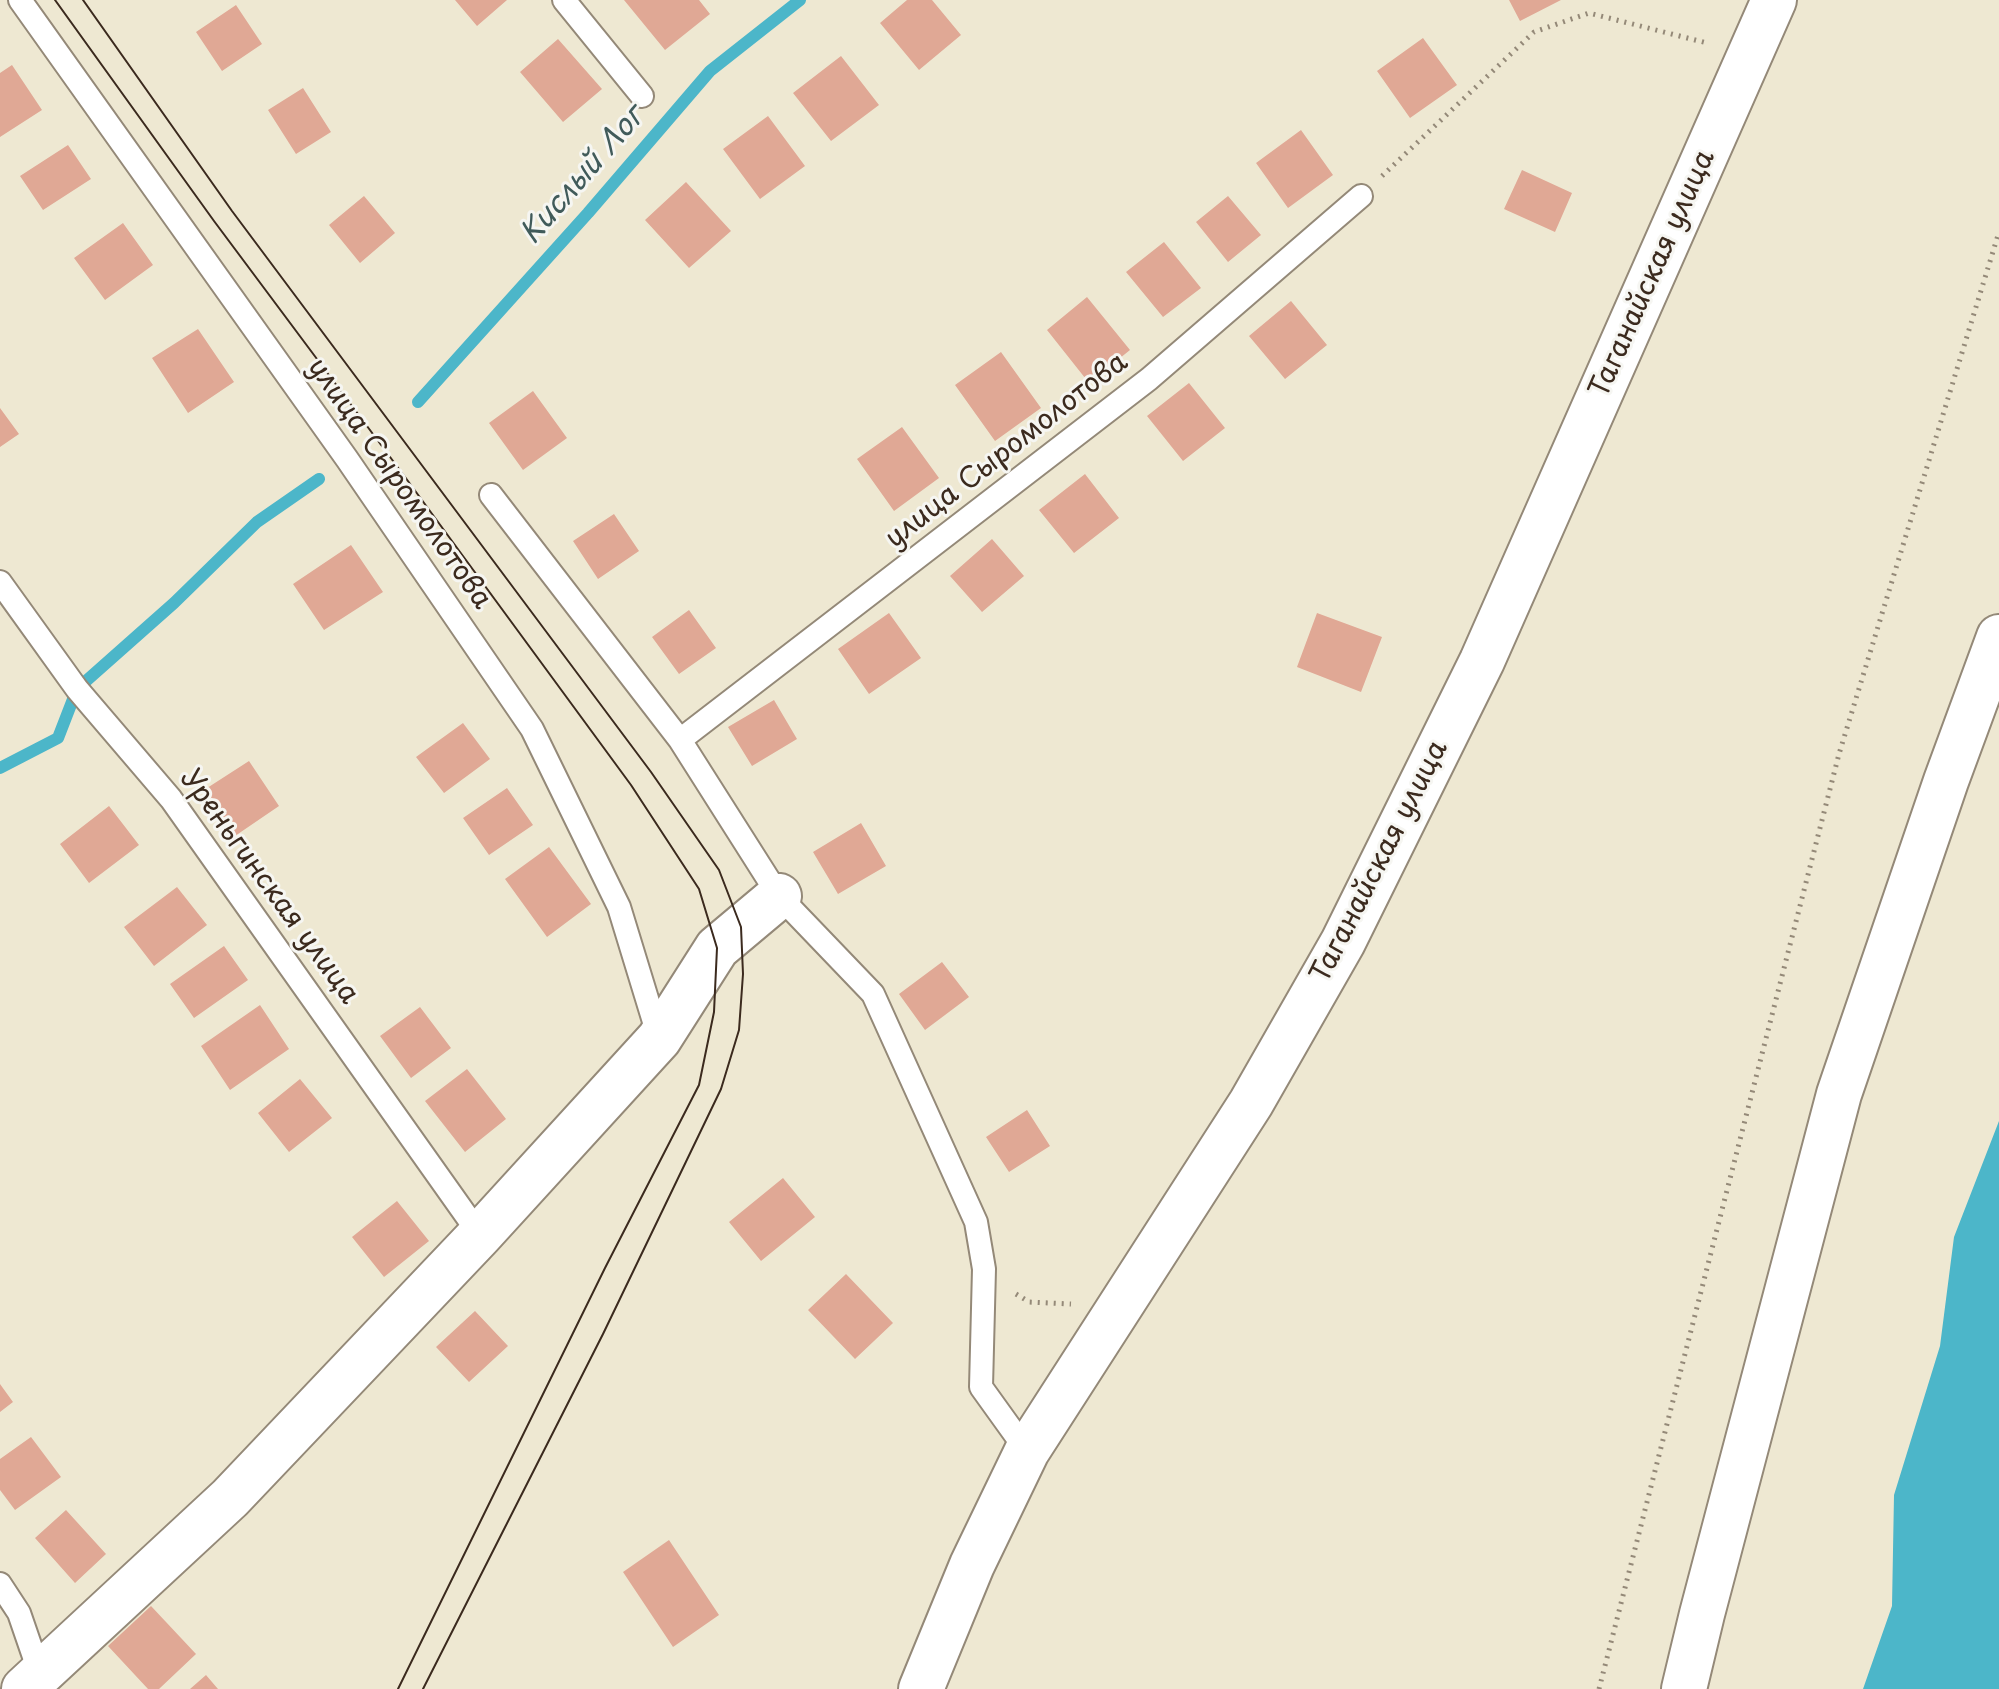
<!DOCTYPE html>
<meta charset="utf-8">
<style>
body{margin:0}
canvas{display:block;background:#eee8d2}
</style>
<canvas width="1999" height="1689"></canvas>
<script>
const ctx = document.querySelector('canvas').getContext('2d');
ctx.lineJoin = 'round';
function paint(path, color) { ctx.fillStyle = color; ctx.fill(path, 'evenodd'); }
const toPath = rows => new Path2D(rows.map(r => 'M' + r).join(''));
function stroke(path, color, width, dash) { ctx.strokeStyle = color; ctx.lineWidth = width; ctx.lineCap = dash ? 'butt' : 'round'; ctx.setLineDash(dash || []); ctx.stroke(path); }
function drawText(font, color, halo, rows, align = 'center') {
  ctx.font = font + ' "Playpen Sans",sans-serif'; ctx.lineWidth = 6; ctx.setLineDash([]); ctx.textBaseline = 'middle'; ctx.strokeStyle = halo; ctx.fillStyle = color; for (const [text, x, y, turn = 0] of rows) {
    ctx.save(); ctx.translate(x, y); ctx.rotate((+turn || 0) * Math.PI / 180); ctx.textAlign = isNaN(turn) ? turn : align; if (halo) ctx.strokeText(text, 0, 0); ctx.fillText(text, 0, 0); ctx.restore();
  }
}
const water = toPath([
 [1999,1121,1999,1689,1863,1689,1892,1606,1894,1495,1940,1346,1954,1237]
]);
const stream = toPath([
 [418,402,588,213,710,71,800,0],
 [0,768,58,738,77,689,174,603,257,522,319,479]
]);
const building = toPath([
 [455,0,507,0,477,26],
 [624,0,699,0,710,14,665,50],
 [907,0,932,0,961,35,919,70,880,23],
 [1509,0,1561,0,1520,21],
 [236,5,262,44,222,71,196,32],
 [1423,38,1457,85,1410,118,1377,71],
 [558,39,602,89,563,122,520,72],
 [841,56,879,105,831,141,793,93],
 [12,65,42,110,0,137,0,73],
 [303,88,331,132,296,154,268,110],
 [768,116,805,166,760,199,723,149],
 [1301,130,1333,175,1288,208,1256,163],
 [68,145,91,179,43,210,20,176],
 [1522,170,1572,193,1555,232,1504,209],
 [686,182,731,231,689,268,645,220],
 [364,196,395,233,360,263,329,225],
 [1228,196,1261,235,1228,262,1196,222],
 [123,223,153,265,105,300,74,258],
 [1164,242,1201,288,1163,317,1126,272],
 [1087,297,1130,350,1089,383,1047,330],
 [1291,301,1327,345,1285,379,1249,336],
 [198,329,234,382,188,413,152,358],
 [1001,352,1041,408,995,441,955,385],
 [1189,383,1225,428,1183,461,1147,416],
 [533,391,567,438,523,470,489,423],
 [0,408,19,434,0,447],
 [902,427,939,478,894,511,857,459],
 [1085,474,1119,518,1074,553,1039,510],
 [614,514,639,551,598,579,573,541],
 [992,539,1024,576,982,612,950,576],
 [351,545,383,592,324,630,293,584],
 [689,610,716,648,679,674,652,637],
 [889,613,921,658,869,694,838,649],
 [1317,613,1382,637,1361,692,1297,667],
 [774,700,797,739,752,766,728,727],
 [463,723,490,759,444,793,416,757],
 [249,761,279,806,235,836,204,790],
 [507,788,533,825,489,855,463,818],
 [109,806,139,845,89,883,60,844],
 [861,823,886,866,838,894,813,852],
 [549,847,591,904,547,937,505,879],
 [177,887,207,925,154,966,124,927],
 [224,946,248,980,194,1018,170,984],
 [942,962,969,997,925,1030,899,994],
 [260,1005,289,1049,230,1090,201,1046],
 [420,1007,451,1048,411,1078,380,1036],
 [467,1069,506,1119,465,1152,425,1101],
 [300,1079,332,1118,289,1152,258,1113],
 [1027,1110,1050,1146,1009,1172,986,1137],
 [783,1178,815,1217,761,1261,729,1222],
 [397,1201,429,1241,384,1277,352,1237],
 [846,1274,893,1323,855,1359,808,1310],
 [475,1311,508,1346,469,1382,436,1347],
 [0,1384,13,1402,0,1412],
 [31,1437,61,1477,15,1510,0,1490,0,1459],
 [66,1510,106,1554,75,1583,35,1538],
 [669,1540,719,1615,673,1647,623,1572],
 [151,1606,196,1654,159,1689,148,1689,108,1646],
 [206,1675,218,1689,190,1689]
]);
const path = toPath([
 [1382,176,1534,32,1589,13,1707,43],
 [1016,1294,1029,1302,1071,1304],
 [1599,1689,1839,754,1999,232]
]);
const lane = toPath([
 [20,0,347,459,532,729,619,907,659,1038],
 [564,0,642,96],
 [491,495,680,740,779,896,873,994,976,1222,984,1269,981,1387,1027,1451],
 [0,582,77,689,171,799,480,1235],
 [680,740,1149,379,1361,196],
 [0,1584,19,1613,41,1677]
]);
const street = toPath([
 [24,1689,230,1498,480,1235,659,1039,717,948,779,896]
]);
const secondary = toPath([
 [921,1689,972,1565,1027,1451,1251,1103,1343,942,1482,661,1774,0]
]);
const primary = toPath([
 [1684,1689,1702,1614,1839,1094,1946,781,1999,637]
]);
const tram = toPath([
 [55,0,214,221,405,477,631,785,699,889,717,948,714,1012,699,1085,605,1268,398,1689],
 [83,0,232,211,651,772,719,870,741,927,743,974,739,1030,721,1089,603,1334,423,1689]
]);
const streetNames = [
 ["Таганайская улица",1653,274,-66],
 ["улица Сыромолотова",1007,451,-38],
 ["улица Сыромолотова",399,484,55],
 ["Таганайская улица",1380,862,-63],
 ["Уреньгинская улица",269,887,54]
];
const waterNames = [
 ["Кислый Лог",583,176,-49]
];
paint(water, '#4cb6c9');
stroke(stream, '#4cb6c9', 12);
paint(building, '#e0a895');
stroke(lane, '#948978', 26);
stroke(street, '#948978', 48);
stroke(secondary, '#948978', 48);
stroke(primary, '#948978', 48);
stroke(path, '#948978', 5, [2, 6]);
stroke(lane, '#fff', 22);
stroke(street, '#fff', 44);
stroke(secondary, '#fff', 44);
stroke(primary, '#fff', 44);
stroke(tram, '#3b2a1e', 2);
drawText('28px', '#3b2a1e', '#f6f6f2', streetNames);
drawText('italic 30px', '#415b5a', '#f6f6f2', waterNames);
</script>
